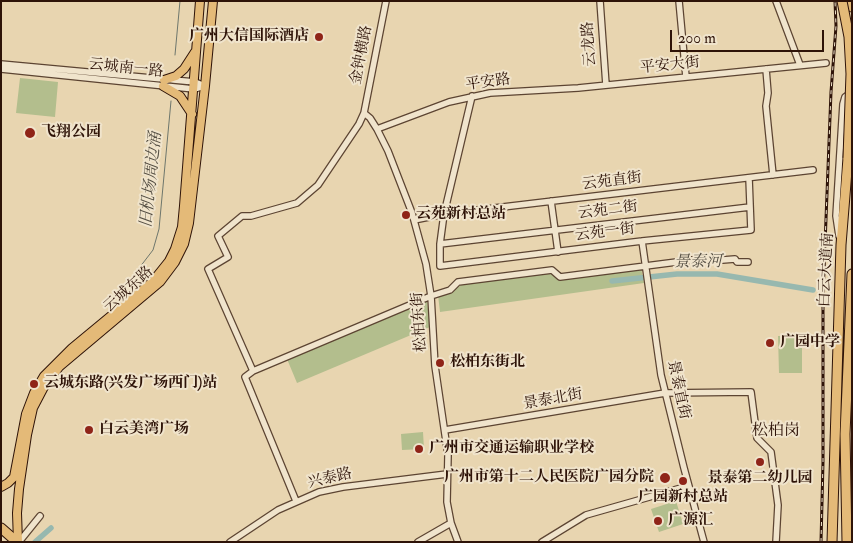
<!DOCTYPE html>
<meta charset="utf-8">
<style>
body{margin:0}
#map{position:relative;width:853px;height:543px;overflow:hidden;background:#e8d5b0;font-family:"IM FELL Double Pica",serif}
canvas{display:block}
.frame{position:absolute;inset:0;border:2px solid #2e1308;pointer-events:none}
.scale{position:absolute;left:670px;top:30px;width:154px;height:22px;box-sizing:border-box;border:2px solid #2e1308;border-top:0;padding-left:6px;font-size:15px;line-height:18px;white-space:nowrap;color:#2e1308;-webkit-text-stroke:4px #f0e4cc;paint-order:stroke}
</style>
<div id="map">
<canvas width="853" height="543"></canvas>
<div class="frame"></div>
<div class="scale">200 m</div>
</div>
<script>
const ctx = document.querySelector('canvas').getContext('2d');
ctx.lineJoin = 'round';
function paint(path, color) { ctx.fillStyle = color; ctx.fill(path, 'evenodd'); }
const toPath = rows => new Path2D(rows.map(r => 'M' + r).join(''));
function stroke(path, color, width, dash) { ctx.strokeStyle = color; ctx.lineWidth = width; ctx.lineCap = dash ? 'butt' : 'round'; ctx.setLineDash(dash || []); ctx.stroke(path); }
function drawText(font, color, halo, rows, align = 'center') {
  ctx.font = font + ' "IM FELL Double Pica","Noto Serif SC",serif'; ctx.lineWidth = 4; ctx.setLineDash([]); ctx.textBaseline = 'middle'; ctx.strokeStyle = halo; ctx.fillStyle = color; for (const [text, x, y, turn = 0] of rows) {
    ctx.save(); ctx.translate(x, y); ctx.rotate((+turn || 0) * Math.PI / 180); ctx.textAlign = isNaN(turn) ? turn : align; if (halo) ctx.strokeText(text, 0, 0); ctx.fillText(text, 0, 0); ctx.restore();
  }
}
const green = toPath([
 [20,78,58,82,55,117,16,113],
 [641,268,644,283,440,312,438,295,450,292,465,283,550,273,560,278],
 [427,300,430,327,297,383,287,359],
 [778,336,802,336,802,373,779,373],
 [423,432,424,449,402,450,401,434],
 [676,501,683,524,659,532,651,509]
]);
const stream = toPath([
 [175,55,180,1],
 [130,283,133,276,153,250,159,229,171,101]
]);
const canal = toPath([
 [612,281,677,274,717,274,813,290],
 [35,542,51,528]
]);
const minor = toPath([
 [600,1,606,85],
 [679,1,686,77],
 [776,1,800,65],
 [1,64,195,82,205,86],
 [1,69,194,89,205,86],
 [766,69,768,93,766,106,773,175],
 [472,96,444,214,440,244,440,266,642,241,751,230,749,178],
 [364,113,370,118,377,129,388,151,412,213,426,264,431,296,435,366,448,455,447,502,451,523,458,542],
 [377,129,449,102,490,93,578,88,826,63],
 [551,201,558,252],
 [414,220,444,214,813,170],
 [839,236,836,216,843,104,845,97,852,92],
 [642,241,661,375,684,468,704,542],
 [440,244,750,207],
 [253,371,208,269,228,257,218,236,242,216,251,216,297,203,318,185,359,124,364,113,386,1],
 [445,430,665,393,751,392,757,438,771,452,778,505,776,542],
 [296,501,245,377,253,371,431,296,450,290,458,282,552,270,560,277,700,259,710,261,735,259,737,262,748,262],
 [19,542,40,516],
 [230,542,278,510,319,492,343,487,447,474],
 [418,542,451,523],
 [542,542,586,515,688,486]
]);
const major = toPath([
 [164,80,176,76,184,69,195,52],
 [163,86,180,96,192,114],
 [1,487,8,483,14,477,26,414,34,393,44,376,72,348,153,281,169,261,175,249,182,227,184,206,200,1],
 [18,542,17,513,19,489,27,435,33,408,44,387,59,367,160,282,175,262,184,244,189,223,205,86,213,1]
]);
const highway = toPath([
 [851,1,852,7],
 [1,528,17,542],
 [832,542,841,245,848,158],
 [847,542,845,434,852,274]
]);
const rail = toPath([
 [821,542,823,462,823,295,831,92,836,26,835,1]
]);
const highwayBridge = toPath([
 [842,1,849,37,851,74,848,158]
]);
const markers = [
 [319,37,5,"#8f2418"],
 [30,133,6,"#8f2418"],
 [406,215,5,"#8f2418"],
 [770,343,5,"#8f2418"],
 [440,363,5,"#8f2418"],
 [34,384,5,"#8f2418"],
 [89,430,5,"#8f2418"],
 [419,449,5,"#8f2418"],
 [760,462,5,"#8f2418"],
 [665,478,6,"#8f2418"],
 [683,481,5,"#8f2418"],
 [658,521,5,"#8f2418"]
];
const poiNames = [
 ["广州大信国际酒店",309,37,"right"],
 ["飞翔公园",41,133],
 ["云苑新村总站",416,215],
 ["广园中学",780,343],
 ["松柏东街北",450,363],
 ["云城东路(兴发广场西门)站",44,384],
 ["白云美湾广场",99,430],
 ["广州市交通运输职业学校",429,449],
 ["广州市第十二人民医院广园分院",654,478,"right"],
 ["景泰第二幼儿园",760,479,"center"],
 ["广园新村总站",683,498,"center"],
 ["广源汇",668,521]
];
const streetNames = [
 ["云龙路",590,44,-94],
 ["金钟横路",362,55,-79],
 ["平安大街",670,66,-6],
 ["云城南一路",126,69,6],
 ["平安路",488,83,-8],
 ["云苑直街",612,182,-7],
 ["云苑二街",608,211,-7],
 ["云苑一街",605,233,-7],
 ["白云大道南",827,270,-87],
 ["云城东路",129,290,-42],
 ["松柏东街",420,322,-94],
 ["景泰直街",678,390,78],
 ["景泰北街",553,400,-10],
 ["兴泰路",330,479,-13]
];
const waterNames = [
 ["旧机场周边涌",152,180,-84],
 ["景泰河",698,263,-1]
];
const neighbourhoodNames = [
 ["松柏岗",776,432]
];
paint(green, '#b3be8d');
stroke(stream, '#6d766c', 1);
stroke(canal, '#97b8af', 5.5);
stroke(minor, '#5c4432', 8);
stroke(major, '#2e1308', 10);
stroke(highway, '#2e1308', 11);
stroke(minor, '#f0e4cc', 5.5);
stroke(major, '#e4ba78', 8);
stroke(highway, '#e4ba78', 9);
stroke(rail, '#2e1308', 3);
stroke(rail, '#f0e4cc', 1, [4]);
stroke(highwayBridge, '#2e1308', 11, []);
stroke(highwayBridge, '#e4ba78', 9);
for (const [x, y, r, color] of markers) { const dot = new Path2D(); dot.arc(x, y, r, 0, 2 * Math.PI); ctx.fillStyle = color; ctx.fill(dot); stroke(dot, '#f0e4cc', 2); }
drawText('bold 15px', '#2e1308', '#f0e4cc', poiNames, 'left');
drawText('15px', '#2e1308', '#f0e4cc', streetNames);
drawText('italic 16px', '#534d42', '#f0e4cc', waterNames);
drawText('16px', '#2e1308', '#f0e4cc', neighbourhoodNames);
</script>
